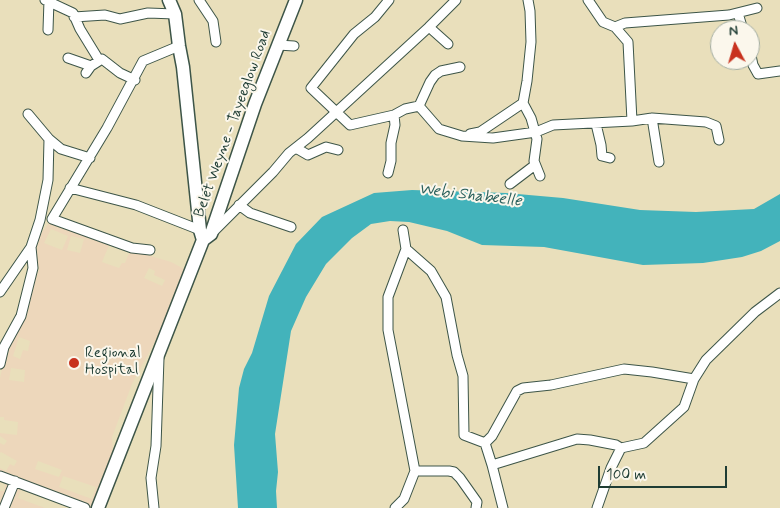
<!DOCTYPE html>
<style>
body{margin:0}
#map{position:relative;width:780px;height:508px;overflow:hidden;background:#e9dfbb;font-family:Mynerve,sans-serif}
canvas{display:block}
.north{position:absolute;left:710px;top:20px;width:50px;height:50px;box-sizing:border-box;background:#fbf7ec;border:1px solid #a3ada2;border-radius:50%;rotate:354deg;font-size:14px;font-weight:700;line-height:20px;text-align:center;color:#1f3d34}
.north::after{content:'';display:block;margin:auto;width:18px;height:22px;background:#c8321e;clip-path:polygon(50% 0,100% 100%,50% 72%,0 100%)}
.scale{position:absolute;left:598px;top:466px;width:129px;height:22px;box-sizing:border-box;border:2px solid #1f3d34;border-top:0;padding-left:6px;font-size:15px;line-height:18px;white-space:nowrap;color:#1f3d34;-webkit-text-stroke:4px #fbf7ec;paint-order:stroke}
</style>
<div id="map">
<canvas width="780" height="508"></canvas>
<div class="north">N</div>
<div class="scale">100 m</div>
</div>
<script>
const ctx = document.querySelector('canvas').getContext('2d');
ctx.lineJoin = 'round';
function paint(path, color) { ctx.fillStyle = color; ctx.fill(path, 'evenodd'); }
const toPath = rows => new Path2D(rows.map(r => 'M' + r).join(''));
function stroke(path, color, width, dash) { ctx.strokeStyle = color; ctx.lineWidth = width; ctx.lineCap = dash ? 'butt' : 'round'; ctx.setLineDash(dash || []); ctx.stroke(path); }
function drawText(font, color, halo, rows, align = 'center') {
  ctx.font = font + ' Mynerve,sans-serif'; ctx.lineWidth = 4; ctx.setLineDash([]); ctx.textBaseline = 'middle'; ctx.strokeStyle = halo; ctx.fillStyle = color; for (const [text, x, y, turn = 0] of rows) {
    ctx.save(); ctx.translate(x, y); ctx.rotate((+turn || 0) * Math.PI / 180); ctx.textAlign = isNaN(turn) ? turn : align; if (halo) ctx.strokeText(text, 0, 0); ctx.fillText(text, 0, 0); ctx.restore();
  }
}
const built = toPath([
 [51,220,137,252,171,262,186,270,159,334,132,384,112,437,113,453,91,508,73,508,21,489,18,498,45,508,0,508,0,491,4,491,6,483,0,481,0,468,6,471,10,464,14,466,17,461,1,452,0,453,0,443,4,445,7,441,0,436,0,433,17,435,18,422,4,420,4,417,0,417,0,378,9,339,32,291,39,269,35,255,37,239],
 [51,229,68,236,62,250,44,243],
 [71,236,84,239,80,253,67,250],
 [110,243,130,251,125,263,122,263,119,268,102,262],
 [149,268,155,271,154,275,165,280,162,286,144,278],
 [19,337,30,341,28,351,23,350,20,359,13,356],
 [11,368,25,370,24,382,9,380],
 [38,461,62,470,59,477,35,469],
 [63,476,96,487,92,499,59,487]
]);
const water = toPath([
 [412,190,506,193,563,198,640,210,696,212,754,209,780,194,780,241,761,251,742,257,703,263,643,265,544,247,482,245,447,231,409,222,390,221,371,224,352,238,326,264,306,297,291,331,275,434,278,472,276,491,277,508,238,508,234,445,239,388,244,369,252,353,269,296,296,244,322,217,374,193]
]);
const street = toPath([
 [45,0,73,13,80,29,99,60],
 [199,0,213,21,216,42],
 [389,0,375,17,354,34,311,88,350,125,394,115,405,109,419,106],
 [528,0,530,11,531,42,527,81,523,103,531,118,537,139,534,161,540,176],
 [588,0,603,22,615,27,628,42,632,121],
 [738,13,743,30],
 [74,17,105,15,120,19,148,13,175,14],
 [429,27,448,44],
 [615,27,625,23,729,15,757,8],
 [48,30,49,0],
 [278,45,294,46],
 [750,51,753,65,758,74,780,71],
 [68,58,91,66],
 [86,73,91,66,102,59,120,73,135,80],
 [419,106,439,129,462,136,493,138,536,132,553,125,632,121,652,118,706,122,716,126,719,140],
 [419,106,430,82,435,75,441,71,460,67],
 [28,114,49,139,61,149,90,158],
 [652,118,659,162],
 [596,124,601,145,602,156,610,158],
 [470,134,480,132,523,103],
 [296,148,308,155,326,147,338,150],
 [388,173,391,161,391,143,395,125,394,115],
 [510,184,535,165],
 [70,188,136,205,200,230],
 [239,205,250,213,291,227],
 [403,230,406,249],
 [213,232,273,172,289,153,308,138,429,27,456,0],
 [150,250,132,248,52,219,107,128,143,61,179,46],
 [0,292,31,247,40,220,48,180,49,139],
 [0,364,4,347,21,316,33,268,31,247],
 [485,443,492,436,517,391,523,388,551,385,624,369,652,372,694,379],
 [492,465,577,439,590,440,616,445,621,448,644,443,684,407,694,379,706,360,755,312,780,293],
 [415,471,449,471,454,472,460,478,477,502,476,508],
 [0,476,85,508],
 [4,508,15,481],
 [154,508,151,478,156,446,159,358],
 [395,508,404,499,415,471,388,330,388,297,406,249,431,271,446,297,457,355,463,376,464,435,485,443,492,465,503,508],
 [597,508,611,468,621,448]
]);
const secondary = toPath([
 [169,0,175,14,179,46,183,67,200,230,203,240],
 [98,508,203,240,211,234,255,104,296,0]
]);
const markers = [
 [74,363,6,"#c8321e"]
];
const streetNames = [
 ["Belet Weyne - Tayeeglow Road",233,124,-70]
];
const poiNames = [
 ["Regional",85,354],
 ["Hospital",85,371]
];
const waterNames = [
 ["Webi Shabeelle",470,196,7]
];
paint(built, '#edd7bb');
paint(water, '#43b3bb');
stroke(street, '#3d5548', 11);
stroke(secondary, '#3d5548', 15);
stroke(street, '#fff', 9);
stroke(secondary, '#fff', 12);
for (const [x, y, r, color] of markers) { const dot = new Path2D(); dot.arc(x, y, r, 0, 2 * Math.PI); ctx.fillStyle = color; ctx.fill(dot); stroke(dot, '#fbf7ec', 2); }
drawText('15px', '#1f3d34', '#fbf7ec', streetNames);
drawText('15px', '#1f3d34', '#fbf7ec', poiNames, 'left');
drawText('italic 16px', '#2a605c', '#fbf7ec', waterNames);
</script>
